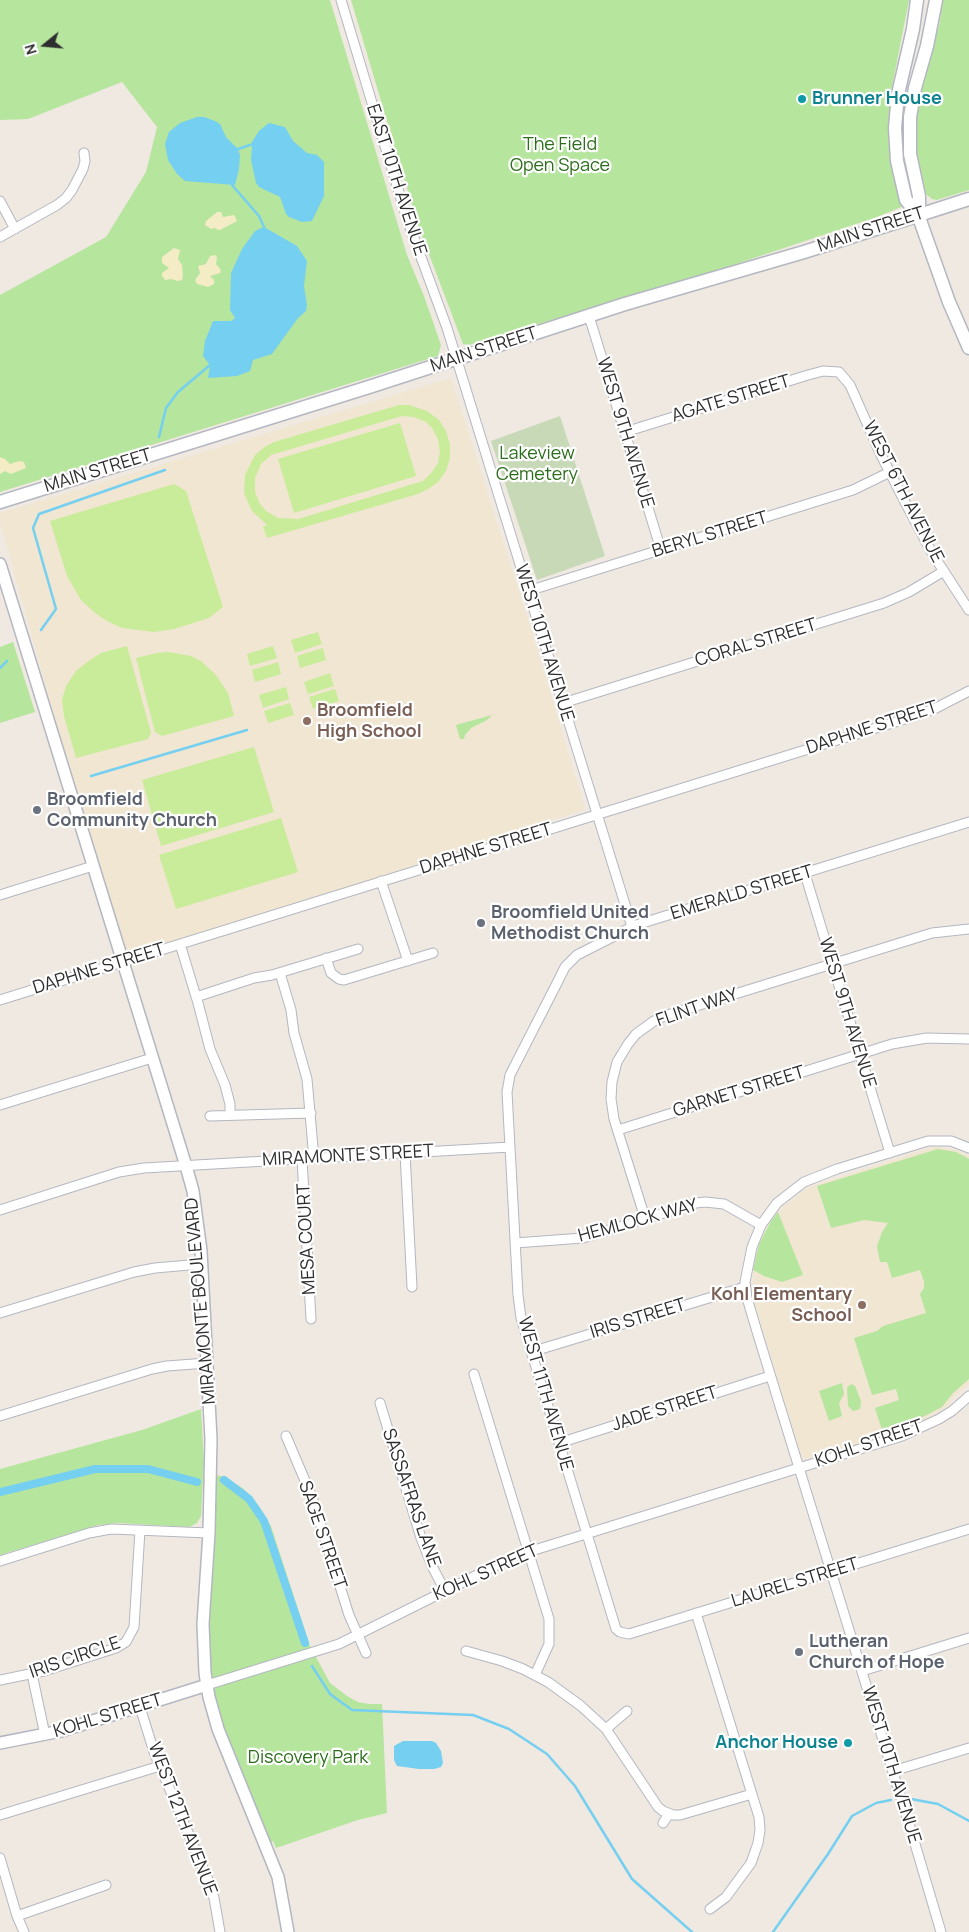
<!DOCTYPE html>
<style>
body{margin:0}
#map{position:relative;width:969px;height:1932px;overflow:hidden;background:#efe9e1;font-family:Manrope,sans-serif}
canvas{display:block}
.north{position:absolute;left:20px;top:20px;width:50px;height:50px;-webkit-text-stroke:4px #fff;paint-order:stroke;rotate:253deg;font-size:14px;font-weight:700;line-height:20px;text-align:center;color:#2e2e2e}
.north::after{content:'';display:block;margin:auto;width:18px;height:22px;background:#2e2e2e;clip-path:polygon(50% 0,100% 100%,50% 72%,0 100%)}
</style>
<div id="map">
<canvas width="969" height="1932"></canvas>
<div class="north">N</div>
</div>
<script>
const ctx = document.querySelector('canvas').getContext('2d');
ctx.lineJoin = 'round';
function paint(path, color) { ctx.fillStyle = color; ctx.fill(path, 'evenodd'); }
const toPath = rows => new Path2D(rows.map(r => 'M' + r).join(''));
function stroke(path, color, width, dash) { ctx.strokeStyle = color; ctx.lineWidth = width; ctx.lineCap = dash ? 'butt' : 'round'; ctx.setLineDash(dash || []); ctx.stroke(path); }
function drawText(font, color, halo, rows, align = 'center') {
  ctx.font = font + ' Manrope,sans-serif'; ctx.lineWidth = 4.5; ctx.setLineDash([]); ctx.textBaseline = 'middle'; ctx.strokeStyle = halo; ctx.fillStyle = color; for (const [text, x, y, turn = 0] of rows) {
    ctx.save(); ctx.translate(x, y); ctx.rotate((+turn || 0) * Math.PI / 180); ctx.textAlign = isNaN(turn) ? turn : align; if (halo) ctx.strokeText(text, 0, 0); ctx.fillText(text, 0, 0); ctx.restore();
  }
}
const education = toPath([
 [451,378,533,636,584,806,583,810,123,962,0,522,0,513],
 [939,1147,957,1150,969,1156,969,1384,954,1397,949,1406,924,1420,876,1439,805,1459,801,1455,753,1297,753,1274,759,1244,771,1221,783,1207,809,1187,929,1148]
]);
const green = toPath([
 [0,0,330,0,407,255,424,296,441,345,438,356,0,492,0,295,106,237,146,172,157,127,122,82,28,119,0,120],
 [351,0,909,0,891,92,889,127,904,206,877,217,727,267,469,345,463,344,418,225],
 [943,0,969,0,969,190,937,200,932,199,926,194,917,162,916,130,919,92,939,26],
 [13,642,35,712,0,723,0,647],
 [492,715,487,720,471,728,465,735,464,739,460,739,456,725],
 [938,1149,956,1152,969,1159,969,1379,953,1393,942,1407,907,1425,883,1433,875,1408,899,1400,896,1389,872,1395,854,1338,877,1331,883,1326,926,1313,920,1294,924,1288,924,1282,920,1270,892,1278,887,1262,880,1262,877,1246,882,1232,888,1223,864,1220,831,1228,817,1186],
 [778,1212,803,1275,782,1282,764,1276,753,1270,759,1244,771,1221],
 [842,1383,844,1394,839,1403,842,1416,829,1421,819,1391],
 [851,1384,855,1386,861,1401,860,1409,857,1410,853,1411,848,1406,847,1388],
 [201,1409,204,1462,201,1516,197,1523,189,1527,118,1523,98,1525,0,1555,0,1469,142,1430],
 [211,1474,225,1477,244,1489,259,1506,271,1526,310,1646,330,1683,347,1696,358,1702,369,1704,382,1704,387,1813,358,1820,276,1848,273,1841,267,1845,232,1766,205,1673]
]);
const sand = toPath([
 [217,212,221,212,223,217,234,215,237,221,220,230,218,230,215,228,211,229,205,225,206,221],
 [174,248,180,250,178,259,182,265,183,275,182,280,178,281,171,279,165,280,162,276,162,273,169,268,162,263,162,257],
 [215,255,217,257,216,264,221,270,220,273,210,276,214,280,214,284,208,287,197,284,195,280,200,273,198,266,206,264,210,256],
 [0,457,5,459,10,464,19,461,24,462,26,468,11,474,5,471,0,474]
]);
const cemetery = toPath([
 [560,416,605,556,537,580,491,441]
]);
const pitch = toPath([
 [399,405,409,405,427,411,439,420,446,431,450,445,450,458,446,471,438,482,428,489,418,494,267,538,263,527,267,525,252,511,244,493,245,475,255,455,266,446,274,442],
 [402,416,414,417,426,422,432,428,438,439,440,451,438,463,432,472,423,481,298,519,278,518,266,511,260,504,255,492,255,478,261,464,271,455],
 [400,423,416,476,294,513,278,459],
 [174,484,186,491,223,607,209,618,174,629,154,632,122,628,107,621,95,613,81,600,67,576,50,521],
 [318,632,322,644,295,653,291,640],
 [127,646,151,733,148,739,76,758,64,716,62,700,66,686,76,671,90,660,101,653],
 [273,646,277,658,250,666,247,654],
 [323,648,326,660,300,668,297,656],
 [168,652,191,656,201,661,216,675,228,693,234,716,162,736,155,732,136,658,157,653],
 [278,662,281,674,255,682,252,670],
 [330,673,334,686,308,694,304,682],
 [286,687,289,699,263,708,259,695],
 [335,689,339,701,313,709,309,697],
 [290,703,294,715,268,723,264,711],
 [254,747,274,812,161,846,142,780],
 [281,818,298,872,176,909,159,855]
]);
const water = toPath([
 [197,117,204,117,215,121,220,124,226,137,238,149,240,155,239,169,235,185,185,181,177,174,168,160,165,144,169,132,180,123],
 [269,123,285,127,293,141,307,153,317,155,324,162,324,196,312,221,302,222,289,217,286,214,280,197,259,187,256,183,251,160,252,146,250,145,259,131],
 [264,227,297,246,307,261,304,286,307,305,306,311,298,318,272,354,253,360,250,371,237,376,208,378,210,365,203,356,205,341,213,321,231,321,235,318,230,310,231,273,242,249,255,231],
 [403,1741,432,1741,436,1743,441,1751,443,1763,441,1767,434,1769,419,1769,397,1766,394,1760,394,1746]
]);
const stream = toPath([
 [238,149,250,145],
 [232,185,259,216,264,227],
 [159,437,166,408,178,392,210,365],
 [41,630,56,609,33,528,39,514,165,470],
 [0,668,7,661],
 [91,776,247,730],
 [312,1666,330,1694,352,1710,473,1715,509,1729,547,1754,575,1786,632,1879,692,1932],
 [911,1799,938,1804,969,1821],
 [773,1932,828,1854,852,1816,876,1803,891,1800]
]);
const canal = toPath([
 [224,1480,249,1499,264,1521,305,1643],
 [0,1492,95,1469,148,1469,197,1482]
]);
const minor = toPath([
 [341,0,407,219,447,328,632,927],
 [0,201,15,229],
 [0,237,57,205,66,198,72,190,83,169,85,161,84,153],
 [589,316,661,550],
 [625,432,808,375,823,371,839,372,850,385,881,455,906,504,932,553,969,610],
 [528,591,853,490,890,472],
 [563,703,884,603,909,592,944,571],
 [969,822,636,925,577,955,565,967,556,985,510,1075,507,1092,518,1295,521,1318,616,1629,620,1632,629,1634,969,1529],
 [805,874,890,1153],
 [381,881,408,961],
 [0,895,93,866],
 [180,944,198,1003,210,1049,225,1085,230,1104,230,1115],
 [326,958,331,973,339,979,344,980,433,953],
 [280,973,291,1010,294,1033,307,1079,314,1159],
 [196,997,254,978,272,975,358,949],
 [0,1000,918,715,936,708,969,691],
 [0,1105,152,1058],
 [210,1116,311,1113],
 [618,1130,892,1044,927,1038,969,1039],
 [405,1153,412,1287],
 [302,1159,311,1319],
 [0,1210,119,1172,144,1168,510,1147],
 [645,1218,614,1119,611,1099,612,1082,617,1062,628,1044,636,1034,654,1021,664,1016,932,933,969,929],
 [515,1243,583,1238,696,1203,705,1202,724,1204,761,1225],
 [0,1313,134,1272,155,1268,201,1264],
 [531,1352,745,1287],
 [474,1374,549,1619,549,1644,535,1675],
 [380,1403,421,1538,433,1568,445,1591],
 [0,1416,152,1369,167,1366,207,1363],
 [286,1436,312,1497,349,1615,366,1653],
 [559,1443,770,1376],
 [0,1561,89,1533,111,1529,209,1533],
 [696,1613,759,1817,760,1830,758,1843,751,1863,726,1897,710,1909],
 [466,1651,502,1661,523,1669,548,1682,581,1706,606,1729,658,1807,663,1811,673,1815,680,1815,752,1794],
 [862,1671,969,1638],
 [32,1674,45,1735],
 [0,1680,44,1671,116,1648,126,1642,134,1627,140,1530],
 [207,1685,339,1644,515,1556,902,1436,939,1419,952,1411,969,1396],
 [140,1707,154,1752,208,1880,214,1898,220,1932],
 [606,1729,627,1711],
 [893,1771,969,1748],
 [0,1815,160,1766],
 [663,1823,669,1814],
 [0,1858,17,1916,24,1932],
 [17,1916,106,1885],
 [941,1932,913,1837,758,1335,747,1298,745,1282,752,1247,761,1225,777,1203,804,1182,837,1169,928,1141,951,1141,969,1148]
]);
const tertiary = toPath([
 [0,564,186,1166,193,1191,201,1251,211,1439,209,1533,203,1624,205,1673,209,1697,218,1729,278,1877,288,1932],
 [0,1743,61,1731,207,1685]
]);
const secondary = toPath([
 [917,0,913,29,898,94,895,128,897,161,906,200,919,215],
 [936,0,927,46,915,88,910,117,910,154,919,196,919,215,921,223,949,302,969,348],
 [0,502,369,387,625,304,804,252,969,199]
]);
const markers = [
 [802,99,5,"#0f9aa8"],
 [307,721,5,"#8d6e63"],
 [37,810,5,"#6b7280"],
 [481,923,5,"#6b7280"],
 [862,1305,5,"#8d6e63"],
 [799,1652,5,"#6b7280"],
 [848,1743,5,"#0f9aa8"]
];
const cultureNames = [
 ["Brunner House",812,99],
 ["Anchor House",838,1743,"right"]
];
const parkNames = [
 ["The Field",560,145],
 ["Open Space",560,166],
 ["Lakeview",537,454],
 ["Cemetery",537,475],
 ["Discovery Park",308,1758]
];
const streetNames = [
 ["EAST 10TH AVENUE",396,180,72],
 ["MAIN STREET",871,230,-18],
 ["MAIN STREET",484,350,-18],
 ["AGATE STREET",731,399,-17],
 ["WEST 9TH AVENUE",625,433,73],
 ["MAIN STREET",98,471,-17],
 ["WEST 6TH AVENUE",903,492,63],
 ["BERYL STREET",710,535,-17],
 ["WEST 10TH AVENUE",544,643,73],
 ["CORAL STREET",756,643,-17],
 ["DAPHNE STREET",872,728,-18],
 ["DAPHNE STREET",486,849,-17],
 ["EMERALD STREET",742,893,-17],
 ["DAPHNE STREET",99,969,-17],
 ["FLINT WAY",697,1008,-19],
 ["WEST 9TH AVENUE",847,1013,73],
 ["GARNET STREET",739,1092,-17],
 ["MIRAMONTE STREET",348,1156,-3],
 ["HEMLOCK WAY",638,1221,-15],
 ["MESA COURT",307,1239,-93],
 ["MIRAMONTE BOULEVARD",201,1301,-95],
 ["IRIS STREET",638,1319,-17],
 ["WEST 11TH AVENUE",545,1394,74],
 ["JADE STREET",665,1409,-18],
 ["KOHL STREET",869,1444,-19],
 ["SASSAFRAS LANE",411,1498,71],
 ["SAGE STREET",322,1535,71],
 ["KOHL STREET",486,1573,-24],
 ["LAUREL STREET",795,1583,-17],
 ["IRIS CIRCLE",75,1658,-19],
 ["KOHL STREET",108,1716,-17],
 ["WEST 10TH AVENUE",891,1765,73],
 ["WEST 12TH AVENUE",182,1819,69]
];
const educationNames = [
 ["Broomfield",317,711],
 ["High School",317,732],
 ["Kohl Elementary",852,1295,"right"],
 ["School",852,1316,"right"]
];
const worshipNames = [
 ["Broomfield",47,800],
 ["Community Church",47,821],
 ["Broomfield United",491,913],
 ["Methodist Church",491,934],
 ["Lutheran",809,1642],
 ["Church of Hope",809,1663]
];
paint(education, '#f0e6d1');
paint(green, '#b6e59e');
paint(sand, '#f3ecc5');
paint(cemetery, '#c8d9b8');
paint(pitch, '#c9ec9a');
paint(water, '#75cff0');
stroke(stream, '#75cff0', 2.5);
stroke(canal, '#75cff0', 8);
stroke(minor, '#b4b7c1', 11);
stroke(tertiary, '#b4b7c1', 14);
stroke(secondary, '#b4b7c1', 15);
stroke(minor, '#fff', 9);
stroke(tertiary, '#fff', 11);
stroke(secondary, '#fff', 12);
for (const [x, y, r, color] of markers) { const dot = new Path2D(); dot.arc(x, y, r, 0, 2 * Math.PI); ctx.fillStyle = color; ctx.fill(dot); stroke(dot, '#fff', 2); }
drawText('bold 18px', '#0d838f', '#fff', cultureNames, 'left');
drawText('18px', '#2c6e1b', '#fff', parkNames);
drawText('18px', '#2e2e2e', '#fff', streetNames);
drawText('bold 18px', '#785e54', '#fff', educationNames, 'left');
drawText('bold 18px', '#5b616d', '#fff', worshipNames, 'left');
</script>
